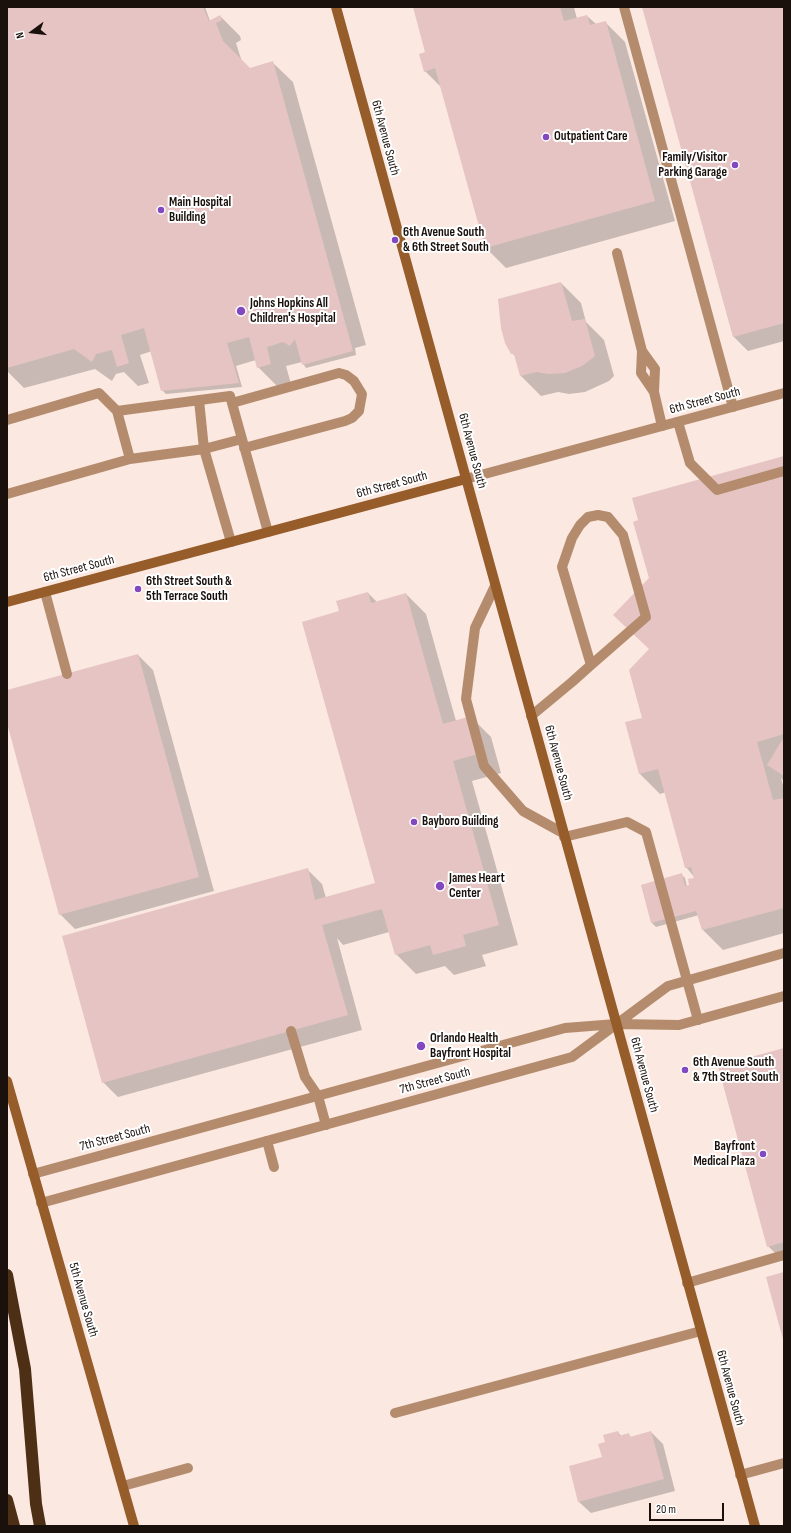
<!DOCTYPE html>
<style>
body{margin:0}
#map{position:relative;width:791px;height:1533px;overflow:hidden;background:#fbe8e1;font-family:"Sofia Sans Condensed",sans-serif}
canvas{display:block}
.frame{position:absolute;inset:0;border:8px solid #1a100c;pointer-events:none}
.north{position:absolute;left:12px;top:12px;width:40px;height:40px;-webkit-text-stroke:3px #fff;paint-order:stroke;rotate:255deg;font-size:11px;font-weight:700;line-height:16px;text-align:center;color:#1a100c}
.north::after{content:'';display:block;margin:auto;width:14px;height:18px;background:#1a100c;clip-path:polygon(50% 0,100% 100%,50% 72%,0 100%)}
.scale{position:absolute;left:649px;top:1503px;width:75px;height:18px;box-sizing:border-box;border:2px solid #1a100c;border-top:0;padding-left:5px;font-size:12px;line-height:14px;white-space:nowrap;color:#1a100c;-webkit-text-stroke:3px #fff;paint-order:stroke}
</style>
<div id="map">
<canvas width="791" height="1533"></canvas>
<div class="frame"></div>
<div class="north">N</div>
<div class="scale">20 m</div>
</div>
<script>
const ctx = document.querySelector('canvas').getContext('2d');
ctx.lineJoin = 'round';
function paint(path, color) { ctx.fillStyle = color; ctx.fill(path, 'evenodd'); }
const toPath = rows => new Path2D(rows.map(r => 'M' + r).join(''));
function stroke(path, color, width, dash) { ctx.strokeStyle = color; ctx.lineWidth = width; ctx.lineCap = dash ? 'butt' : 'round'; ctx.setLineDash(dash || []); ctx.stroke(path); }
function drawText(font, color, halo, rows, align = 'center') {
  ctx.font = font + ' "Sofia Sans Condensed",sans-serif'; ctx.lineWidth = 4; ctx.setLineDash([]); ctx.textBaseline = 'middle'; ctx.strokeStyle = halo; ctx.fillStyle = color; for (const [text, x, y, turn = 0] of rows) {
    ctx.save(); ctx.translate(x, y); ctx.rotate((+turn || 0) * Math.PI / 180); ctx.textAlign = isNaN(turn) ? turn : align; if (halo) ctx.strokeText(text, 0, 0); ctx.fillText(text, 0, 0); ctx.restore();
  }
}
const shadow = toPath([
 [7,7,205,7,210,21,220,16,240,36,241,40,236,43,242,62,249,69,273,63,293,82,366,345,355,348,356,355,306,368,302,362,286,366,291,384,278,387,258,367,256,360,236,366,242,387,166,394,162,390,152,351,140,355,149,383,138,386,124,372,116,374,112,381,95,369,24,388,7,371],
 [414,7,574,7,577,19,587,16,596,24,605,22,625,42,675,221,506,268,486,248,442,88,425,71,427,53],
 [643,7,784,7,784,341,748,351,733,336],
 [561,283,581,303,586,322,604,340,614,376,609,381,585,392,569,394,558,392,541,396,521,376,515,356,512,353],
 [784,457,784,781,781,778,784,789,784,933,723,950,703,930,699,915,656,927,652,923,642,885,681,874,685,878,687,887,695,878,686,867,666,792,660,794,640,774,643,719,650,650],
 [368,593,377,602,406,594,426,614,456,721,471,717,491,737,501,773,472,781,518,945,482,955,486,966,454,975,445,966,416,974,396,954,389,932,343,945,337,938,362,1030,118,1097,103,1082,307,869,322,884,326,898,376,884,340,612],
 [138,655,153,670,214,891,75,929,60,914,7,719,7,691],
 [784,1049,784,1262,768,1246],
 [618,1432,621,1436,628,1434,631,1437,651,1432,663,1444,675,1491,591,1513,579,1502,603,1458,606,1443]
]);
const building = toPath([
 [7,7,203,7,209,21,220,15,222,20,216,23,223,41,250,68,273,61,353,351,302,365,295,339,290,346,283,342,267,347,271,364,257,368,249,337,227,343,239,383,161,391,144,328,121,335,129,363,117,367,112,350,96,354,92,362,74,349,7,368],
 [413,7,560,7,564,21,587,15,590,25,606,21,655,201,485,248,435,68,424,72,419,54,425,52],
 [642,7,784,7,784,323,733,337],
 [561,282,572,321,585,319,595,356,582,366,565,373,548,374,537,372,520,376,514,354,511,354,505,343,501,328,498,299],
 [784,456,784,734,757,742,773,800,784,798,784,908,702,930,696,911,651,923,641,885,682,873,685,886,689,885,688,879,694,878,691,867,685,868,658,769,639,774,625,722,642,718,629,670,649,649,613,615,649,578,633,522,638,520,632,498],
 [368,592,371,603,406,593,443,724,471,716,481,753,453,761,499,925,463,935,466,946,433,955,430,945,395,955,382,909,322,925,348,1015,102,1083,62,936,308,868,315,900,375,883,302,622,339,611,336,601],
 [138,654,199,877,59,915,7,723,7,690],
 [784,737,784,776,767,765],
 [784,1048,784,1242,767,1247,718,1066],
 [784,1272,784,1343,766,1277],
 [618,1431,619,1436,629,1433,630,1437,651,1431,664,1479,578,1502,569,1466,602,1457,598,1444,605,1442,603,1435]
]);
const lane = toPath([
 [624,7,733,407],
 [617,253,642,351,641,373,654,392,655,369,642,351],
 [654,392,662,426],
 [199,400,204,449,231,542],
 [232,403,339,373,346,375,354,381,362,394,359,411,352,418,345,421,244,448],
 [117,411,130,459],
 [7,420,99,393,117,411,230,396,268,532],
 [678,422,690,463,717,490,784,471],
 [7,494,130,459,204,449,242,439],
 [495,586,475,628,466,699,484,766,523,811,563,833],
 [45,592,67,674],
 [531,716,572,682,591,665,646,617,623,535,608,517,598,515,588,517,580,525,572,538,562,567,591,665],
 [564,837,627,822,646,832,698,1020],
 [291,1031,305,1077,318,1096,326,1125],
 [267,1141,274,1167],
 [687,1283,784,1255],
 [395,1413,701,1331],
 [740,1475,784,1463],
 [123,1486,188,1468]
]);
const street = toPath([
 [466,479,784,393],
 [33,1174,565,1028,616,1024,679,1025,784,996],
 [41,1203,572,1057,668,986,784,953]
]);
const secondary = toPath([
 [336,7,755,1526],
 [7,602,466,479],
 [7,1081,134,1526]
]);
const highway = toPath([
 [7,1275,25,1369,36,1504,40,1526],
 [7,1500,14,1526]
]);
const markers = [
 [546,137,4,"#8148bf"],
 [735,165,4,"#8148bf"],
 [161,210,4,"#8148bf"],
 [395,240,4,"#8148bf"],
 [241,311,5,"#8148bf"],
 [138,589,4,"#8148bf"],
 [414,822,4,"#8148bf"],
 [440,886,5,"#8148bf"],
 [421,1046,5,"#8148bf"],
 [685,1070,4,"#8148bf"],
 [763,1154,4,"#8148bf"]
];
const poiNames = [
 ["Outpatient Care",554,137],
 ["Family/Visitor",727,158,"right"],
 ["Parking Garage",727,173,"right"],
 ["Main Hospital",169,203],
 ["Building",169,218],
 ["6th Avenue South",403,233],
 ["& 6th Street South",403,248],
 ["Johns Hopkins All",250,304],
 ["Children's Hospital",250,319],
 ["6th Street South &",146,582],
 ["5th Terrace South",146,597],
 ["Bayboro Building",422,822],
 ["James Heart",449,879],
 ["Center",449,894],
 ["Orlando Health",430,1039],
 ["Bayfront Hospital",430,1054],
 ["6th Avenue South",693,1063],
 ["& 7th Street South",693,1078],
 ["Bayfront",755,1147,"right"],
 ["Medical Plaza",755,1162,"right"]
];
const streetNames = [
 ["6th Avenue South",385,138,75],
 ["6th Street South",705,401,-15],
 ["6th Avenue South",472,451,75],
 ["6th Street South",392,485,-15],
 ["6th Street South",79,569,-15],
 ["6th Avenue South",558,763,75],
 ["6th Avenue South",644,1075,75],
 ["7th Street South",435,1081,-15],
 ["7th Street South",115,1138,-15],
 ["5th Avenue South",83,1300,74],
 ["6th Avenue South",730,1388,75]
];
paint(shadow, '#0003');
paint(building, '#e5c4c3');
stroke(lane, '#b48c6d', 10);
stroke(street, '#b48c6d', 10);
stroke(secondary, '#965c2a', 10);
stroke(highway, '#4d2f15', 12);
for (const [x, y, r, color] of markers) { const dot = new Path2D(); dot.arc(x, y, r, 0, 2 * Math.PI); ctx.fillStyle = color; ctx.fill(dot); stroke(dot, '#fff', 1.5); }
drawText('bold 13px', '#1a100c', '#fff', poiNames, 'left');
drawText('13px', '#1a100c', '#fff', streetNames);
</script>
